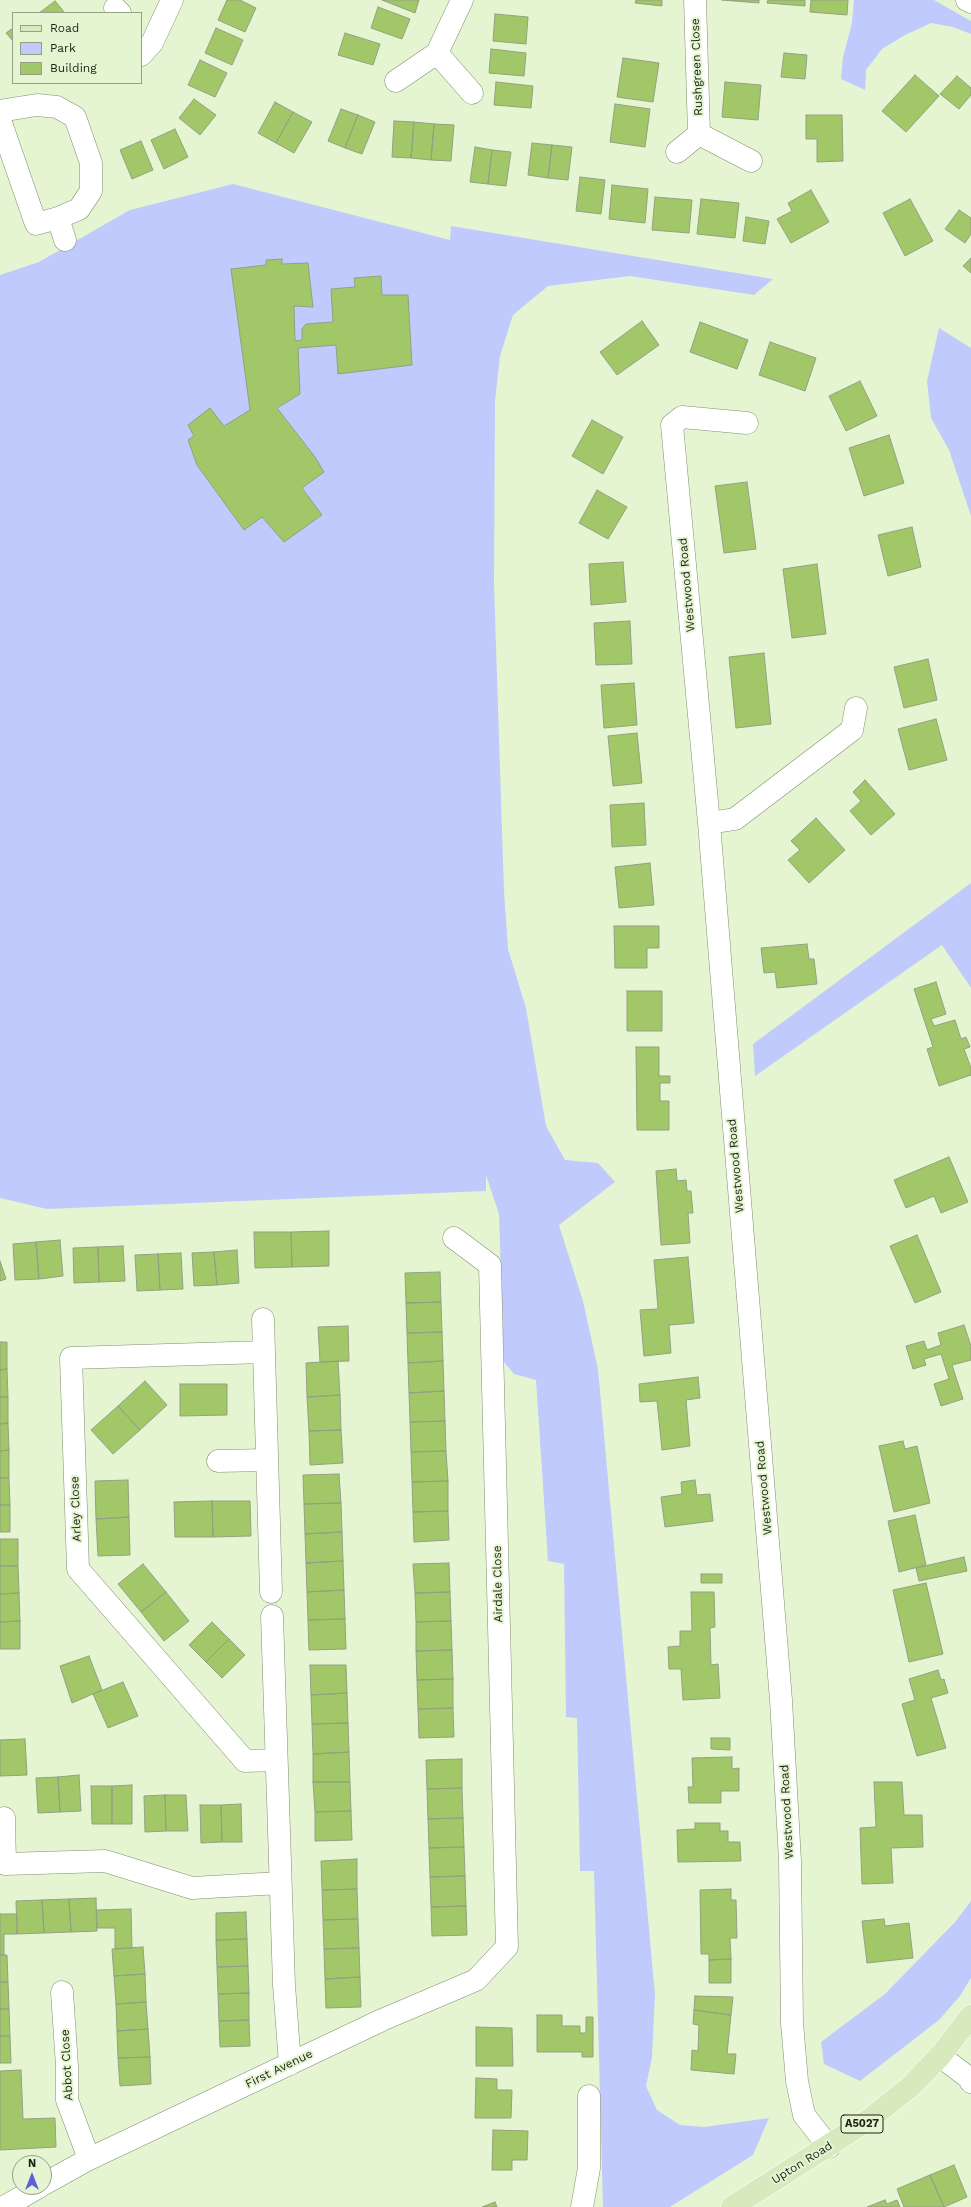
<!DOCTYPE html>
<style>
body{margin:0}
#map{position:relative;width:971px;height:2207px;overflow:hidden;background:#e5f5d2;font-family:"Work Sans",sans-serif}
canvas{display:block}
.legend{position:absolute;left:12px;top:12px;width:130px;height:72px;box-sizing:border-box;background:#e5f5d2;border:1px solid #95a187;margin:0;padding:5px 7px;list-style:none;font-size:12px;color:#1d2316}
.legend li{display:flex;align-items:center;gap:8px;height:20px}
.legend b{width:20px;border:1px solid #95a187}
.north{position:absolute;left:12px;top:2155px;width:40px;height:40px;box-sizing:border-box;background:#e5f5d2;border:1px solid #95a187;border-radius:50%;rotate:0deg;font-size:11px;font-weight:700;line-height:16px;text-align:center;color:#1d2316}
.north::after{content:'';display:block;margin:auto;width:14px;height:18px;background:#5c60d8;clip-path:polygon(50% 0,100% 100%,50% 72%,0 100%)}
</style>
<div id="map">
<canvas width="971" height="2207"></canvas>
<ul class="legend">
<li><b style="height:5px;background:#d7e9bd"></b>Road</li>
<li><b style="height:11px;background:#c1cafc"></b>Park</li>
<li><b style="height:11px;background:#a1c768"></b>Building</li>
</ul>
<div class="north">N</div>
</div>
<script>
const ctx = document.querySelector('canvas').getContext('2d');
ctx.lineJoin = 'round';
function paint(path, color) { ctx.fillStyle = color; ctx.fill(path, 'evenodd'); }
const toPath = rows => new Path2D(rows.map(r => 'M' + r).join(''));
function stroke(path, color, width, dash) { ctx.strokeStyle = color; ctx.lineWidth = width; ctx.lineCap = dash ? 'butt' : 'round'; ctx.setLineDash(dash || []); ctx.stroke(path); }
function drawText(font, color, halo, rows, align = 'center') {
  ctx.font = font + ' "Work Sans",sans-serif'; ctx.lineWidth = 4; ctx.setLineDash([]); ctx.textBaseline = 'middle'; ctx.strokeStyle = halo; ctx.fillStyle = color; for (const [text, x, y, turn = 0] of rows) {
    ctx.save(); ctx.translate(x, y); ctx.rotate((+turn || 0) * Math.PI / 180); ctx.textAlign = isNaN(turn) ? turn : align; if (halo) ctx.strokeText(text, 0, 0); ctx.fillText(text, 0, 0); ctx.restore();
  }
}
const green = toPath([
 [854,0,934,0,971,21,971,34,953,27,931,23,905,35,882,49,866,70,865,90,841,79,843,57,852,23],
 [233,184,450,240,451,226,773,279,754,295,630,276,548,286,513,315,500,356,495,401,494,585,504,891,508,949,526,1008,546,1126,565,1160,598,1163,615,1182,559,1225,583,1301,598,1369,655,1995,652,2057,646,2086,657,2110,680,2125,704,2127,769,2118,753,2155,670,2207,603,2207,594,1871,580,1871,577,1718,566,1717,564,1564,548,1561,536,1380,514,1374,504,1362,499,1214,486,1175,486,1191,47,1209,0,1198,0,275,39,262,130,210],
 [939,328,971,348,971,516,949,450,931,418,927,381],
 [971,883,971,988,942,945,755,1076,753,1044],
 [971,1901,971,1978,960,1996,939,2020,860,2081,824,2064,821,2042,885,1994,956,1921]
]);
const building = toPath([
 [227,0,240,0,256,8,245,32,218,20,227,0],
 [382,0,419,0,415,13,382,0],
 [636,0,662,0,662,6,635,3,636,0],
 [722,0,759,0,759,3,722,0],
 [768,0,805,0,805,6,767,3,768,0],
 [811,0,848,0,847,15,810,12,811,0],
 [55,1,65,13,39,13,55,1],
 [378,7,410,19,402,39,371,28,378,7],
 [495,14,528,17,526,44,493,41,495,14],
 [13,28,13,41,6,33,13,28],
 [216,28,243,40,232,65,205,53,216,28],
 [345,33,380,44,373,65,338,55,345,33],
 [491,49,526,53,524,76,489,73,491,49],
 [784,53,807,55,805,79,781,77,784,53],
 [623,58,659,63,653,102,617,97,623,58],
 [200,60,227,73,215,97,188,85,200,60],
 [915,75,939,96,906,132,882,111,915,75],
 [957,76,971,88,971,95,959,109,940,94,957,76],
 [496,82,533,86,531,108,494,105,496,82],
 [725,82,761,85,758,120,722,117,725,82],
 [194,99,216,115,200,135,179,118,194,99],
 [275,102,293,112,276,143,258,133,275,102],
 [615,104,650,109,645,147,610,142,615,104],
 [341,109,358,115,345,148,328,141,341,109],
 [293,112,312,122,294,153,276,143,293,112],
 [358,115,375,122,362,154,345,148,358,115],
 [806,115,842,115,843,161,817,162,817,139,806,139,806,115],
 [394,121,414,122,411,158,392,157,394,121],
 [414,122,434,124,431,160,411,158,414,122],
 [434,124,454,125,451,161,431,160,434,124],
 [175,129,188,157,164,169,151,140,175,129],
 [141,141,153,170,132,179,120,150,141,141],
 [532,143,552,145,548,178,528,175,532,143],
 [552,145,572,147,568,180,548,178,552,145],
 [475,147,492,150,488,184,470,182,475,147],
 [492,150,511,152,506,186,488,184,492,150],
 [580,177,605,180,601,214,576,211,580,177],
 [612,185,648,189,645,223,609,219,612,185],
 [811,190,829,222,791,243,777,219,792,211,788,203,811,190],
 [655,197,692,200,689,233,652,230,655,197],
 [701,199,739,203,735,238,697,234,701,199],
 [910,199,933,241,905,256,883,213,910,199],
 [959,210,971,218,971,234,965,243,945,229,959,210],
 [746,217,769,221,765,244,743,241,746,217],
 [971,258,971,273,963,266,971,258],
 [282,259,282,264,308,263,313,307,294,306,295,341,302,340,302,329,306,324,333,322,331,289,355,287,354,278,381,276,382,295,408,295,412,365,338,374,336,345,298,348,300,394,277,408,315,457,324,472,302,488,322,515,284,542,262,517,244,530,197,465,188,440,194,436,188,425,210,408,224,426,250,410,231,269,266,265,266,260,282,259],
 [642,321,659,345,617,375,600,352,642,321],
 [700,322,748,340,737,369,690,352,700,322],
 [770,342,816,358,805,391,759,375,770,342],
 [860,381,877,416,846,431,829,396,860,381],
 [592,420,623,437,603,474,572,456,592,420],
 [889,435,904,483,864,496,849,448,889,435],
 [747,482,756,549,724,553,715,486,747,482],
 [597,490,627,507,608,539,579,523,597,490],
 [912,527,921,567,888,576,878,535,912,527],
 [623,562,626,602,591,605,589,564,623,562],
 [817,564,826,634,792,638,783,569,817,564],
 [630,621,632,664,596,665,594,623,630,621],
 [764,653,771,724,736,728,729,657,764,653],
 [928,659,937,700,904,708,894,667,928,659],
 [634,683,637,725,604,728,601,685,634,683],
 [936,719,947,760,909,770,898,729,936,719],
 [637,733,642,783,613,786,608,736,637,733],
 [865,780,895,814,871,835,850,811,861,801,853,792,865,780],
 [644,803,646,845,612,847,610,805,644,803],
 [816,818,845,850,809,883,788,860,800,850,791,841,816,818],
 [650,863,654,905,619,908,615,867,650,863],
 [614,926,659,926,659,948,647,948,647,968,615,968,614,926],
 [807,944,809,959,814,959,817,984,777,988,775,972,764,973,761,948,807,944],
 [936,982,946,1014,931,1019,934,1026,955,1020,961,1039,966,1037,970,1047,964,1049,971,1068,971,1075,939,1086,927,1049,933,1047,914,989,936,982],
 [627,991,662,991,662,1031,627,1031,627,991],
 [636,1047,659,1047,659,1076,670,1076,670,1083,660,1083,660,1101,669,1101,669,1130,637,1130,636,1047],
 [949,1157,968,1202,941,1213,934,1196,906,1208,894,1180,949,1157],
 [676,1169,677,1181,686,1180,687,1191,691,1191,693,1213,688,1213,690,1243,661,1245,656,1171,676,1169],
 [329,1231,329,1266,292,1267,291,1232,329,1231],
 [254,1232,291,1232,292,1267,255,1268,254,1232],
 [917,1235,941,1292,915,1303,890,1246,917,1235],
 [60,1240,63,1276,39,1279,36,1242,60,1240],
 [36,1242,39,1279,15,1280,13,1244,36,1242],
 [123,1246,125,1281,99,1282,98,1247,123,1246],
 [98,1247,99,1282,74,1283,73,1248,98,1247],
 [237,1250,239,1283,217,1285,214,1252,237,1250],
 [214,1252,217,1285,194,1286,192,1253,214,1252],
 [181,1253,183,1289,160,1290,158,1254,181,1253],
 [158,1254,160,1290,137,1291,135,1255,158,1254],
 [688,1257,694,1323,669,1325,671,1353,644,1356,640,1310,658,1309,654,1260,688,1257],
 [0,1261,6,1279,0,1281,0,1261],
 [440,1272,441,1302,406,1303,405,1273,440,1272],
 [441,1302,442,1332,407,1333,406,1303,441,1302],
 [964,1325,971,1346,971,1360,952,1365,963,1399,941,1406,934,1384,949,1379,941,1354,924,1359,926,1365,913,1369,906,1346,924,1341,927,1350,941,1345,938,1333,964,1325],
 [348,1326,349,1361,320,1362,318,1327,348,1326],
 [442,1332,443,1361,408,1363,407,1333,442,1332],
 [0,1342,7,1342,7,1369,0,1370,0,1342],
 [338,1361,340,1395,307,1397,306,1363,338,1361],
 [443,1361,444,1391,409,1393,408,1363,443,1361],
 [7,1369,8,1397,0,1397,0,1370,7,1369],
 [698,1377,700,1398,686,1400,690,1446,662,1450,657,1401,640,1402,639,1384,698,1377],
 [145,1381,167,1405,140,1430,118,1406,145,1381],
 [180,1384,227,1384,227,1415,180,1416,180,1384],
 [444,1391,445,1421,410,1422,409,1393,444,1391],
 [340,1395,341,1430,309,1431,307,1397,340,1395],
 [0,1397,8,1397,8,1423,0,1424,0,1397],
 [118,1406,140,1430,113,1454,91,1430,118,1406],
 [445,1421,446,1451,411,1452,410,1422,445,1421],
 [8,1423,9,1450,0,1451,0,1424,8,1423],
 [341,1430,343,1463,310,1465,309,1431,341,1430],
 [903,1441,905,1449,917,1446,930,1503,894,1512,879,1446,903,1441],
 [9,1450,9,1478,0,1478,0,1451,9,1450],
 [446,1451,448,1481,412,1482,411,1452,446,1451],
 [339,1474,341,1503,304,1504,303,1475,339,1474],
 [0,1478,9,1478,10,1505,0,1505,0,1478],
 [128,1480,129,1517,96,1519,95,1481,128,1480],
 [695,1480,697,1495,710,1494,713,1521,665,1527,661,1497,682,1494,681,1482,695,1480],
 [448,1481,448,1511,413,1512,412,1482,448,1481],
 [212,1501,250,1501,251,1536,213,1537,212,1501],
 [212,1501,213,1537,175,1537,174,1502,212,1501],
 [341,1503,342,1532,305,1534,304,1504,341,1503],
 [0,1505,10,1505,10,1532,0,1532,0,1505],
 [448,1511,449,1540,414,1542,413,1512,448,1511],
 [915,1515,926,1565,899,1572,888,1521,915,1515],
 [129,1517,130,1555,98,1556,96,1519,129,1517],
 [342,1532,343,1561,306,1563,305,1534,342,1532],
 [0,1539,18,1539,18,1566,0,1566,0,1539],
 [964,1557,967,1571,919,1581,916,1568,964,1557],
 [343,1561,344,1590,307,1592,306,1563,343,1561],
 [449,1563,450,1592,415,1593,413,1564,449,1563],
 [143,1564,166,1592,141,1612,118,1584,143,1564],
 [0,1566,18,1566,19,1593,0,1594,0,1566],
 [701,1574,722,1574,722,1583,701,1583,701,1574],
 [926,1583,943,1654,909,1662,893,1590,926,1583],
 [344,1590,345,1619,308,1620,307,1592,344,1590],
 [166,1592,189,1621,164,1641,141,1612,166,1592],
 [450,1592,451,1621,416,1622,415,1593,450,1592],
 [691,1592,714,1592,715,1627,710,1628,711,1665,718,1664,720,1698,683,1700,681,1669,669,1669,668,1647,680,1646,680,1631,692,1631,691,1592],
 [19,1593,20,1621,0,1622,0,1594,19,1593],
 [345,1619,346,1649,309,1650,308,1620,345,1619],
 [20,1621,20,1649,0,1649,0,1622,20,1621],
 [451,1621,452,1650,416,1651,416,1622,451,1621],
 [212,1622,229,1639,206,1662,189,1645,212,1622],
 [229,1639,245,1655,222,1678,206,1662,229,1639],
 [452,1650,453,1679,417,1680,416,1651,452,1650],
 [89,1656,102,1690,72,1703,60,1666,89,1656],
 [310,1665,346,1665,347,1693,311,1695,310,1665],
 [938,1670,941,1680,944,1679,948,1693,931,1698,946,1748,917,1756,902,1704,915,1700,909,1679,938,1670],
 [453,1679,453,1708,418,1709,417,1680,453,1679],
 [123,1682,138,1716,108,1728,93,1694,123,1682],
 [347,1693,348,1723,312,1724,311,1695,347,1693],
 [453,1708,454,1737,419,1738,418,1709,453,1708],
 [348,1723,349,1752,313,1754,312,1724,348,1723],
 [711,1738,730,1738,730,1750,711,1749,711,1738],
 [25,1739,27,1775,0,1776,0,1740,25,1739],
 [349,1752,350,1782,313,1782,313,1754,349,1752],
 [732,1757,732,1769,739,1768,739,1791,721,1791,721,1803,689,1803,688,1787,693,1787,692,1758,732,1757],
 [462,1759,462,1788,427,1789,426,1760,462,1759],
 [79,1775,81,1811,60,1812,58,1777,79,1775],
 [58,1777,60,1812,38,1813,36,1778,58,1777],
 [313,1782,350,1782,351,1811,315,1812,313,1782],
 [874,1782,902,1782,904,1815,922,1815,923,1847,891,1848,893,1883,862,1884,860,1828,876,1827,874,1782],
 [132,1785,132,1824,112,1824,112,1786,132,1785],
 [91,1786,112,1786,112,1824,92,1824,91,1786],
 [462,1788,463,1818,428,1819,427,1789,462,1788],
 [165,1795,166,1831,145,1832,144,1796,165,1795],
 [165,1795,186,1795,188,1831,166,1831,165,1795],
 [241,1804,242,1842,222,1842,221,1805,241,1804],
 [200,1805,221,1805,222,1842,201,1843,200,1805],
 [351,1811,352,1840,315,1841,315,1812,351,1811],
 [463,1818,464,1847,429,1848,428,1819,463,1818],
 [695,1823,720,1823,720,1831,728,1831,728,1842,740,1842,741,1861,678,1862,677,1830,695,1829,695,1823],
 [464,1847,465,1876,430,1877,429,1848,464,1847],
 [357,1859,357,1889,322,1890,321,1861,357,1859],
 [465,1876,466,1906,431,1907,430,1877,465,1876],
 [357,1889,358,1919,323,1920,322,1890,357,1889],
 [731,1889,731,1900,736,1900,737,1938,730,1938,731,1959,709,1960,709,1954,701,1954,700,1890,731,1889],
 [96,1898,97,1931,71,1932,69,1899,96,1898],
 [69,1899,71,1932,44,1933,42,1900,69,1899],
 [42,1900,44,1933,17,1934,16,1901,42,1900],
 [466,1906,467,1935,432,1936,431,1907,466,1906],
 [131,1909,132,1948,115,1949,115,1928,97,1928,96,1910,131,1909],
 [246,1912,247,1939,216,1940,216,1913,246,1912],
 [0,1914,17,1914,17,1934,4,1934,4,1955,0,1955,0,1914],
 [358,1919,359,1948,324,1949,323,1920,358,1919],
 [884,1919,885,1926,909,1923,913,1958,867,1963,862,1921,884,1919],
 [247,1939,248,1966,217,1967,216,1940,247,1939],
 [143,1947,145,1974,114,1976,112,1949,143,1947],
 [359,1948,360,1977,325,1979,324,1949,359,1948],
 [0,1955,7,1955,8,1982,0,1982,0,1955],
 [731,1959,731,1983,709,1983,709,1960,731,1959],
 [248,1966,249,1993,218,1994,217,1967,248,1966],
 [145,1974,146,2002,116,2004,114,1976,145,1974],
 [360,1977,361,2007,326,2008,325,1979,360,1977],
 [0,1982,8,1982,9,2009,0,2009,0,1982],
 [249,1993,249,2020,219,2021,218,1994,249,1993],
 [695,1996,733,1997,731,2015,694,2010,695,1996],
 [146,2002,148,2029,117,2031,116,2004,146,2002],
 [0,2009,9,2009,10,2036,0,2036,0,2009],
 [694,2010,731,2015,727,2054,736,2054,734,2074,691,2070,692,2050,698,2051,699,2025,693,2024,694,2010],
 [537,2015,562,2015,562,2026,580,2026,580,2033,586,2033,586,2017,593,2017,593,2057,582,2057,582,2052,537,2052,537,2015],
 [249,2020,250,2046,220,2047,219,2021,249,2020],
 [476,2027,512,2028,513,2066,476,2066,476,2027],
 [148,2029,150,2057,118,2058,117,2031,148,2029],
 [0,2036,10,2036,11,2063,0,2063,0,2036],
 [150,2057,151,2084,120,2086,118,2058,150,2057],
 [21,2070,23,2119,55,2118,56,2147,0,2150,0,2071,21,2070],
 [476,2078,497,2079,497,2090,512,2090,511,2118,475,2118,476,2078],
 [493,2130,528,2131,527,2160,512,2160,512,2170,492,2170,493,2130],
 [954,2165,967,2197,944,2207,930,2175,954,2165],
 [930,2175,944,2207,904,2207,897,2189,930,2175],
 [885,2200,887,2204,897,2200,900,2207,867,2207,885,2200],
 [495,2202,497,2207,482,2207,495,2202]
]);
const minor = toPath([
 [967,0,971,2],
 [115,8,120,13],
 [437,53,472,93],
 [141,55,152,43,172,0],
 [396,81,437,53,462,0],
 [0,111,37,105,57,107,75,117,91,163,91,191,79,209,58,218],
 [0,120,36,224,58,218,65,240],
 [699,134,751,161],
 [677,152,699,134,695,0],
 [747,423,682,417,672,425,709,823,781,1700,790,1861,792,2023,797,2081,804,2115,829,2147],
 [709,823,735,819,852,730,856,708],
 [263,1319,264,1352],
 [218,1461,267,1460],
 [271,1592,264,1352,71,1358,78,1569,245,1761,275,1760],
 [272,1616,284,1985,290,2064],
 [4,1818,5,1864,105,1861,192,1888,280,1883],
 [62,1992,67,2066,67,2100,89,2159],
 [940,2056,969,2078,971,2082],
 [44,2184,89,2159,382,2020,476,1980,507,1947,490,1265,454,1238],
 [4,2207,39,2187],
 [582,2207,589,2168,589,2096]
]);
const primary = toPath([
 [732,2207,870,2119,911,2086,940,2056,971,2016]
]);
const shields = [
 [862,2124,42]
];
const shieldNames = [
 ["A5027",862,2124]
];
const streetNames = [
 ["Rushgreen Close",697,67,-92],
 ["Westwood Road",687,585,-95],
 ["Westwood Road",736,1166,-95],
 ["Westwood Road",764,1488,-95],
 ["Arley Close",76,1509,-92],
 ["Airdale Close",498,1584,-91],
 ["Westwood Road",787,1812,-93],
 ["Abbot Close",67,2065,-93],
 ["First Avenue",279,2069,-26],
 ["Upton Road",802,2163,-32]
];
paint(green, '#c1cafc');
paint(building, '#a1c768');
stroke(building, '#93a181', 1);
stroke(minor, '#818f6f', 23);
stroke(primary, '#fff', 23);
stroke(minor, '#fff', 22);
stroke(primary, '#d7e9bd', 22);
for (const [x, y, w] of shields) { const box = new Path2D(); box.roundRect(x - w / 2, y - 9, w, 18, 3); ctx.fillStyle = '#e5f5d2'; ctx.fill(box); stroke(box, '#1d2316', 1); }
drawText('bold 11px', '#1d2316', null, shieldNames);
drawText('12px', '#1d2316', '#e5f5d2', streetNames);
</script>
